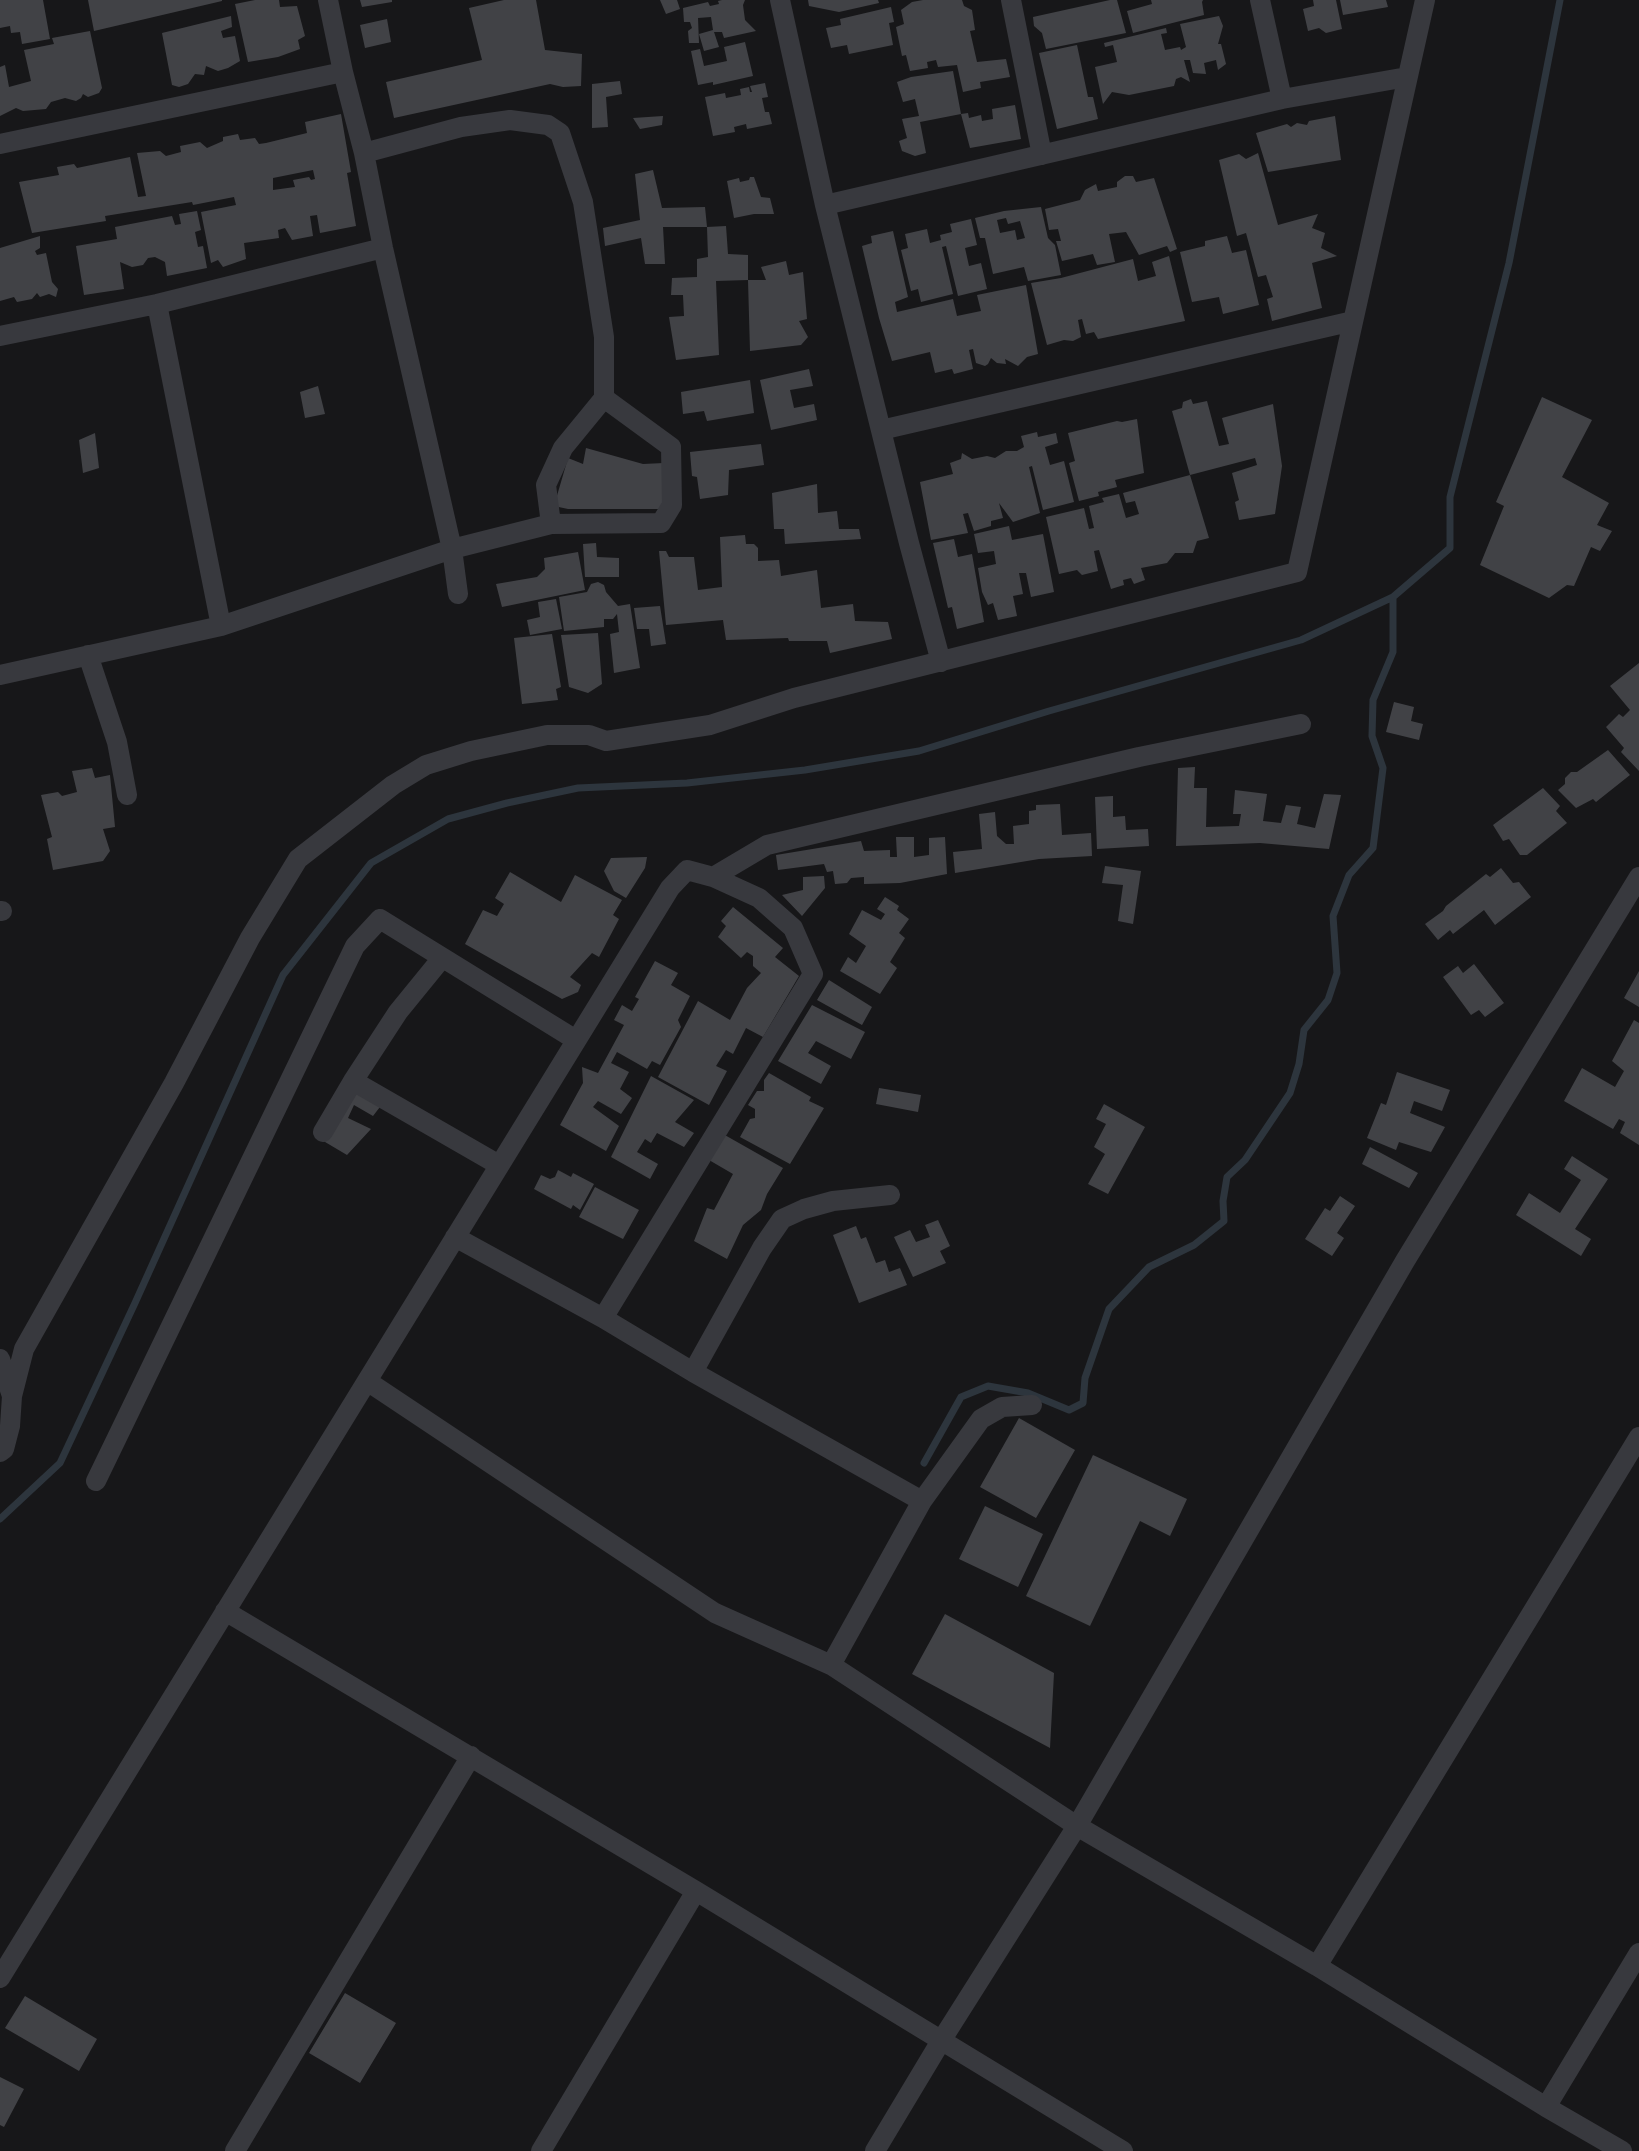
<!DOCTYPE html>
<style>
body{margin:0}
canvas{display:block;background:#171719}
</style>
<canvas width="1639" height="2151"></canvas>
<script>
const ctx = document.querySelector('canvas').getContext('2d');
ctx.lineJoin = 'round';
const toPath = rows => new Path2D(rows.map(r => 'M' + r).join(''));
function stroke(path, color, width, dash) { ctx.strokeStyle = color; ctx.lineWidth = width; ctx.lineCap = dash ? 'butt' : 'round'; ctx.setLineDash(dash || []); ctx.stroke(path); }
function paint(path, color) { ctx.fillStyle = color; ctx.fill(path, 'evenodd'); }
const stream = toPath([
 [924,1463,961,1397,988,1386,1028,1393,1069,1410,1083,1403,1085,1378,1109,1309,1149,1267,1194,1245,1224,1221,1223,1201,1227,1177,1245,1160,1290,1093,1299,1064,1304,1030,1328,1000,1337,973,1333,916,1349,875,1373,848,1383,768,1372,736,1373,700,1393,652,1393,597],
 [0,1519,60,1463,135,1303,283,975,371,863,448,819,507,803,578,788,687,783,805,770,919,751,1049,711,1301,640,1393,597,1450,548,1450,497,1509,263,1560,0]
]);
const building = toPath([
 [0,0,43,0,50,39,22,44,20,32,11,33,10,26,0,28],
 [88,0,222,0,222,1,94,31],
 [255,0,279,0,280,7,297,6,305,36,298,40,300,49,278,57,248,62,235,4],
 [360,0,392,0,392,2,362,7],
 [504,0,536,0,545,50,582,54,581,86,563,87,550,84,394,118,386,82,482,60,469,8],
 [660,0,677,0,680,9,666,14],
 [722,0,745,0,743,5,745,20,756,31,724,38,722,32,714,32,719,47,704,51,699,34,713,30,711,17,698,18,699,43,689,43,688,31,692,28,690,22,684,22,683,8,708,2,710,6,719,4,718,1],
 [808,0,878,0,879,3,839,12,809,6],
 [923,0,962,0,964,6,972,10,975,30,970,31,977,62,1006,59,1010,77,980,82,981,88,963,92,957,65,938,67,936,60,927,62,928,68,910,71,906,55,902,56,896,27,904,24,901,10,912,2],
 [1110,0,1117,0,1126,33,1046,49,1042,33,1034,26,1033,17],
 [1151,0,1203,0,1202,2,1204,15,1133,33,1127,11,1152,4],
 [1313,0,1336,0,1342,29,1326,33,1319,28,1308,31,1303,9,1314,6],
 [1340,0,1386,0,1388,7,1343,15],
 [891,7,894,22,889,23,893,45,849,54,847,45,831,48,826,28,841,25,840,19],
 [231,16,232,27,221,31,223,38,235,36,240,61,228,68,218,71,206,66,204,75,195,74,188,84,179,87,172,85,162,33],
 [1219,16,1223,26,1218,44,1221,44,1226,64,1218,70,1216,60,1204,63,1206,74,1193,73,1190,60,1184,60,1190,82,1181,77,1176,79,1174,86,1129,95,1112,92,1103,104,1095,67,1117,62,1113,45,1105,47,1104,43,1166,28,1167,33,1161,34,1165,50,1180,47,1181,50,1186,47,1180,24],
 [387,19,391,42,365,48,360,25],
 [90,31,102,88,99,93,88,97,83,94,81,98,76,101,65,98,51,102,46,109,23,111,16,108,0,116,0,67,5,65,9,87,31,81,24,50,54,44,52,38],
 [745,42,753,76,713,85,713,82,698,85,691,51,700,49,704,66,727,61,724,47],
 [1077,45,1088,97,1093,97,1098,119,1057,129,1039,53],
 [953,71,961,114,968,113,969,118,981,115,982,121,993,119,992,109,1015,105,1021,139,970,148,961,114,920,122,926,153,915,156,902,151,899,141,907,138,902,119,919,116,915,99,903,102,897,82,911,77],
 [620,81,622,94,606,97,608,127,592,128,592,84],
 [765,83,768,97,762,98,765,112,769,112,772,124,747,129,746,124,734,127,735,132,713,136,705,97,725,93,726,98,741,95,740,89,749,87,750,92,752,92,750,86],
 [341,114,351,172,347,173,356,226,320,233,317,215,310,216,313,236,292,240,285,228,278,230,279,238,244,243,246,259,223,267,218,260,211,263,201,212,236,205,234,197,193,205,192,202,105,216,106,221,32,233,19,182,59,175,57,167,74,164,77,168,130,157,138,197,146,196,137,153,160,151,166,156,181,152,180,146,200,142,207,148,223,141,223,137,238,134,240,140,255,138,259,144,266,143,307,133,305,122],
 [313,170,315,179,311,180,309,177,293,180,295,187,273,190,273,178],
 [663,116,662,125,640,129,633,118],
 [1335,116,1341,160,1268,172,1256,133,1287,124,1291,127,1297,123,1307,125,1309,121],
 [1258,153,1278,225,1318,214,1312,228,1325,233,1321,248,1337,256,1312,263,1322,308,1272,321,1267,299,1273,297,1266,275,1258,277,1246,233,1237,236,1219,160,1239,154,1246,159],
 [653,170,662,208,705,207,707,227,663,227,665,264,645,264,641,238,605,246,603,228,640,220,635,174],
 [1125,176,1133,176,1136,182,1154,178,1177,249,1170,252,1167,246,1139,255,1126,232,1109,234,1115,262,1097,265,1093,254,1062,261,1056,241,1061,241,1058,229,1049,230,1045,209,1080,200,1085,190,1096,184,1098,191,1117,187,1117,182],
 [750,177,754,177,761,197,770,198,774,214,754,214,734,218,727,181,739,178,740,182,749,180],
 [1041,207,1048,238,1055,245,1061,275,1028,281,1024,267,993,274,985,238,980,238,975,218,1004,211],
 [1006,218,1008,224,1020,221,1025,238,1017,240,1015,230,1000,233,997,220],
 [197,211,201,230,195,232,198,247,203,246,207,268,167,276,165,262,155,257,148,258,143,265,132,267,120,262,124,289,84,295,76,246,117,239,115,227,172,216,175,225,181,224,179,214],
 [971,219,977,245,965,248,969,266,981,263,987,289,958,296,946,246,942,247,953,294,921,302,918,289,911,291,901,250,908,248,905,234,927,229,930,243,941,240,940,235,952,232,950,224],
 [726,226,728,254,748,255,748,280,716,281,719,355,676,360,669,317,684,316,683,295,671,295,672,278,697,277,697,259,708,257,707,227],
 [893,231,908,297,895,302,897,312,953,299,957,316,981,311,977,295,1026,285,1038,354,1027,357,1018,366,1005,359,1006,364,997,363,991,358,988,364,985,366,976,363,973,349,969,350,973,369,954,374,952,369,935,373,930,352,892,361,879,318,862,246,872,243,871,236],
 [40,236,40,248,35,251,37,255,46,253,52,282,58,289,56,297,49,294,40,297,37,293,32,299,17,302,14,297,0,301,0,248],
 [1227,236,1232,253,1246,250,1259,305,1223,314,1219,297,1192,302,1180,252,1205,246,1205,241],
 [1169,256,1185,321,1098,339,1094,332,1086,334,1082,319,1078,320,1081,337,1073,341,1064,340,1047,345,1031,283,1061,278,1133,259,1138,281,1156,276,1152,262],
 [786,261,789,275,803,272,807,319,799,321,808,337,801,345,750,351,748,280,766,280,761,267],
 [809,369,813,386,790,390,794,408,814,404,817,420,771,430,760,380],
 [750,380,754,413,707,421,704,411,683,414,681,392],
 [318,386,325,414,305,418,300,392],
 [1542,397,1592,420,1562,477,1609,503,1597,525,1612,531,1600,551,1591,547,1574,586,1567,585,1549,598,1480,565,1504,506,1496,502],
 [1191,399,1193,404,1207,401,1219,446,1229,444,1222,418,1273,404,1282,466,1275,514,1239,520,1235,502,1239,500,1232,473,1257,465,1255,458,1190,475,1172,411,1182,408,1183,402],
 [1137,419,1144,473,1115,480,1117,487,1098,492,1099,496,1079,501,1069,463,1075,461,1068,433,1117,421,1122,422],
 [1037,432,1038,437,1056,433,1058,443,1045,447,1050,465,1064,461,1074,502,1043,510,1032,466,1029,467,1040,513,1013,522,999,503,1003,518,991,521,991,526,974,531,968,513,963,514,968,533,931,540,920,482,953,474,950,463,961,459,962,453,972,459,987,456,995,458,1006,451,1017,451,1024,447,1021,436],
 [95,433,99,468,83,473,79,440],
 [761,444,764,465,729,470,728,495,700,499,697,477,692,476,690,452],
 [586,448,643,464,664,463,664,509,568,509,554,506,568,458,583,464],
 [1190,475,1209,538,1197,541,1193,553,1175,553,1167,563,1141,568,1145,580,1134,584,1131,578,1123,580,1124,585,1111,589,1099,550,1094,551,1098,571,1082,575,1077,570,1059,574,1046,517,1084,508,1089,529,1094,528,1089,506,1104,502,1102,498,1119,494,1126,518,1139,514,1135,501,1126,503,1123,493],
 [817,484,818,513,837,511,839,529,859,529,861,539,785,544,784,529,774,529,772,493],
 [1009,526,1012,540,1043,534,1054,592,1031,597,1026,573,1019,573,1023,594,1013,596,1017,616,998,620,993,603,988,605,982,592,978,568,996,564,994,551,978,553,974,534],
 [745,535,746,544,754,544,758,548,758,561,779,560,781,576,817,570,821,608,853,604,855,621,888,622,892,639,830,653,827,641,789,641,788,638,726,640,723,620,666,625,659,551,666,551,669,557,694,557,698,590,722,587,720,537],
 [954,539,958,557,972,554,984,622,957,629,952,607,948,608,933,543],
 [596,543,597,557,619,558,619,577,585,577,583,544],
 [578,552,585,590,502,607,496,584,537,577,545,569,544,558],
 [598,582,604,585,606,592,618,606,630,604,640,668,614,673,610,634,619,632,617,614,613,619,604,619,604,627,564,631,559,597,587,592,591,584],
 [556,599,562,629,530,635,527,620,540,617,538,602],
 [660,606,666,644,651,646,649,629,637,629,634,608],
 [598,633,602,684,588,693,569,687,561,635],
 [552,634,561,687,556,689,558,700,522,704,514,638],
 [1639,663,1639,771,1621,752,1624,748,1606,727,1619,714,1623,717,1630,710,1610,686],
 [1394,702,1414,707,1411,721,1423,724,1419,740,1386,732],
 [1608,750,1630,775,1596,802,1593,799,1576,808,1558,790,1565,784,1565,778,1571,772,1577,772],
 [1195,767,1194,788,1207,788,1206,827,1239,826,1241,814,1233,814,1235,790,1267,794,1263,821,1281,823,1286,805,1301,807,1297,824,1315,828,1324,794,1341,795,1329,849,1260,843,1176,846,1178,768],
 [92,768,95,778,110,775,115,827,103,829,110,851,103,861,53,870,47,839,52,837,41,795,58,792,62,796,77,792,72,771],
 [1543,788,1560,806,1556,811,1567,823,1527,855,1520,855,1509,839,1503,841,1493,825],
 [1113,796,1113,817,1125,816,1126,830,1148,829,1149,846,1097,849,1095,797],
 [1060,804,1062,835,1091,833,1092,856,1039,859,955,873,953,852,982,849,979,814,995,812,997,836,1006,844,1014,844,1013,826,1029,824,1029,811,1036,810,1036,805],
 [896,837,914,837,914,857,929,855,929,838,945,837,947,874,900,883,864,884,864,877,851,878,847,883,835,884,833,871,827,872,824,864,778,870,776,855,861,841,864,851,890,850,890,857,897,857],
 [647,857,645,868,626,898,614,891,604,871,611,858],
 [1105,866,1141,871,1133,924,1118,921,1123,885,1102,883],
 [1501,868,1513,883,1519,882,1531,897,1495,925,1484,910,1453,934,1450,930,1438,940,1425,924,1443,911,1446,906,1486,874,1490,877],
 [510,872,561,902,575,875,622,900,613,915,619,919,599,957,592,953,570,977,581,985,578,992,562,999,465,944,483,910,497,916,504,904,495,898],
 [824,876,825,888,802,916,782,895,803,890,803,877],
 [885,897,899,906,897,910,909,919,899,933,905,938,890,962,897,968,880,994,840,971,848,957,856,963,866,946,849,934,862,910,881,920,885,914,877,909],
 [733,907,783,948,775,957,799,976,763,1037,746,1028,733,1054,726,1050,716,1066,727,1071,709,1105,658,1077,698,1001,730,1020,747,988,761,973,753,966,753,956,747,952,741,958,718,937,726,926,721,921],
 [655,961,678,973,671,985,690,996,678,1020,681,1027,660,1065,652,1061,647,1069,617,1052,611,1063,629,1072,620,1089,632,1098,621,1114,598,1101,593,1107,619,1126,606,1151,560,1125,583,1083,582,1067,598,1073,624,1025,614,1020,622,1005,632,1011,639,999,635,997],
 [1474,964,1504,1003,1485,1017,1479,1010,1471,1015,1443,977,1458,966,1463,973],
 [1639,971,1639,1007,1624,998],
 [829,980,872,1007,862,1025,817,1000],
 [812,1005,865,1032,851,1059,816,1041,808,1053,831,1066,821,1084,778,1061],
 [1634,1020,1639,1023,1639,1145,1620,1133,1625,1122,1619,1119,1613,1129,1564,1101,1582,1068,1615,1087,1624,1071,1612,1061],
 [1397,1072,1450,1090,1442,1111,1414,1101,1410,1113,1445,1127,1431,1152,1399,1142,1396,1150,1367,1138,1381,1103,1386,1105],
 [769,1073,811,1097,809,1101,824,1108,790,1164,740,1137,750,1119,755,1118,755,1109,748,1105,757,1091,764,1091,764,1080],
 [651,1076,694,1100,675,1122,694,1133,684,1147,657,1133,651,1143,645,1139,637,1152,658,1164,650,1179,611,1157],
 [353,1087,383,1103,373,1116,354,1105,348,1118,371,1129,347,1155,320,1139],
 [879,1088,921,1095,918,1112,876,1104],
 [1104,1104,1145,1127,1108,1194,1088,1184,1105,1154,1094,1147,1106,1124,1096,1119],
 [723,1134,783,1168,767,1194,761,1210,743,1225,727,1259,694,1241,707,1208,714,1210,733,1174,709,1160],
 [1370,1147,1418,1173,1409,1188,1362,1164],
 [1572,1156,1608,1179,1575,1229,1591,1239,1581,1256,1516,1215,1529,1193,1560,1213,1581,1180,1564,1169],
 [558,1170,571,1177,573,1173,594,1184,580,1210,573,1205,571,1209,534,1189,541,1175,550,1179,555,1177],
 [595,1187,639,1210,623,1239,579,1217],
 [1340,1196,1355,1206,1337,1233,1344,1238,1332,1256,1305,1239,1325,1208,1330,1211],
 [938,1220,950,1246,940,1251,946,1263,913,1277,894,1237,910,1230,916,1242,930,1237,925,1225],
 [856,1226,861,1239,866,1237,876,1263,885,1260,889,1272,900,1268,907,1285,859,1303,833,1235],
 [1019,1418,1075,1450,1036,1518,980,1487],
 [1093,1455,1187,1499,1170,1536,1140,1521,1090,1626,1026,1596],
 [985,1506,1043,1534,1018,1587,959,1559],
 [945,1614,1054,1673,1050,1748,912,1674],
 [345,1993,396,2023,360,2083,309,2053],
 [25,1996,97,2039,79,2071,5,2028],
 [0,2077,24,2089,4,2127,0,2125]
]);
const minor = toPath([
 [328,0,343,72,364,153,383,248,452,549,458,594],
 [780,0,825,205,909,543,941,662],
 [1011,0,1042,155],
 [1260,0,1282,99],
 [0,144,343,72],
 [825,205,1282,99,1407,77],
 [157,304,221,626],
 [0,336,157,304,383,248],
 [881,430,1353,321],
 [551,524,546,485,563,448,604,398],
 [88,655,117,742,127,795],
 [0,675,221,626,452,549,551,524,661,523,672,505,671,447,604,398,604,337,583,202,560,133,548,125,510,120,461,127,364,153],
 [713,877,767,845,1139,757,1301,724],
 [0,911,2,911],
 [353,1081,499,1165],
 [323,1132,353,1081,398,1012,442,958],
 [455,1237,603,1318,693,1372,922,1501],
 [0,1359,12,1396],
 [693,1372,762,1248,782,1219,804,1209,833,1201,890,1195],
 [367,1381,715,1613,831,1665,1077,1826,1317,1966,1546,2107,1622,2151],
 [0,1452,4,1449,10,1426,12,1396,24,1349,174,1083,250,938,298,859,393,785,426,765,471,751,547,735,589,735,606,741,710,725,794,698,1297,572,1425,0],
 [96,1481,355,946,380,919,576,1040],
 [225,1611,696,1891,1123,2151],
 [831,1665,922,1501,981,1419,1002,1407,1032,1405],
 [1317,1966,1639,1437],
 [0,1978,670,888,687,870,713,877,759,898,793,928,813,974,603,1318],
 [1546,2107,1639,1953],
 [235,2151,471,1756],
 [541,2151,696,1891],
 [875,2151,941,2041,1077,1826,1405,1261,1639,877]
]);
stroke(stream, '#2d353d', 7);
paint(building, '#414246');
stroke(minor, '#38393e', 20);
</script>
